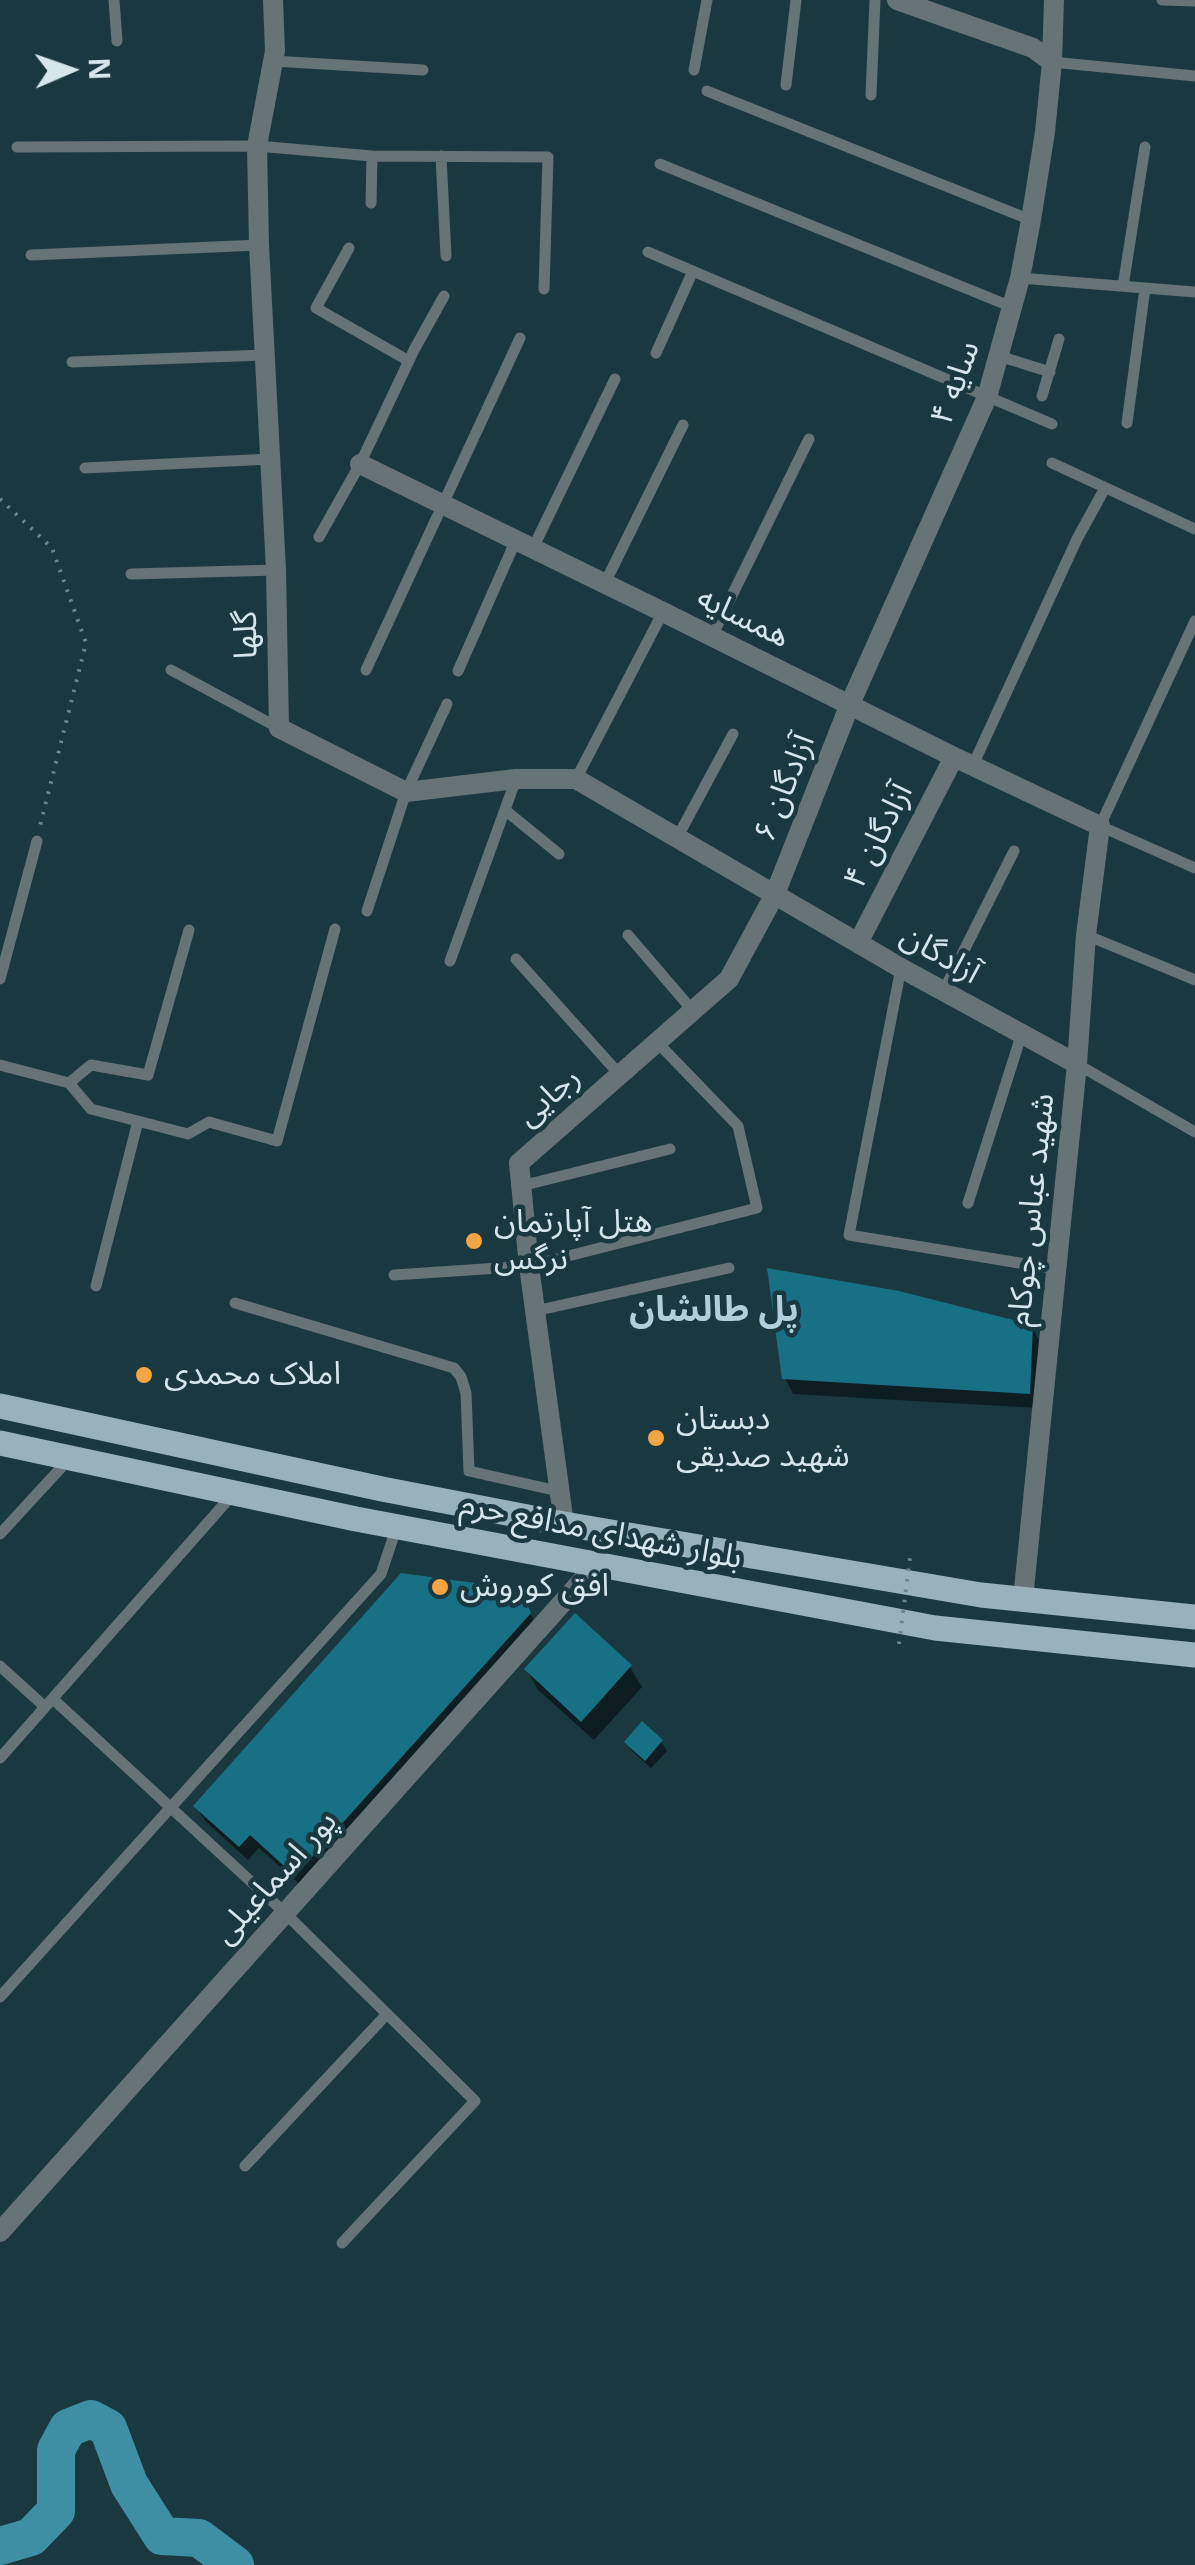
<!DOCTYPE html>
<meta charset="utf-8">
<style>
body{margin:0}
#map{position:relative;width:1195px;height:2565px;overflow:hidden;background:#1a3840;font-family:"Noto Sans",sans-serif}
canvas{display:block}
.north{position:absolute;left:20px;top:20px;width:100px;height:100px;-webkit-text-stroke:8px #1a3840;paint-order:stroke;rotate:88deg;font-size:28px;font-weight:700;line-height:40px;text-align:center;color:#d6e7ec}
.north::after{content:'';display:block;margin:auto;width:35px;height:45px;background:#d6e7ec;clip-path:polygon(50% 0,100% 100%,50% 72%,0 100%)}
</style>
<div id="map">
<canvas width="1195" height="2565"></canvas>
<div class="north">N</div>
</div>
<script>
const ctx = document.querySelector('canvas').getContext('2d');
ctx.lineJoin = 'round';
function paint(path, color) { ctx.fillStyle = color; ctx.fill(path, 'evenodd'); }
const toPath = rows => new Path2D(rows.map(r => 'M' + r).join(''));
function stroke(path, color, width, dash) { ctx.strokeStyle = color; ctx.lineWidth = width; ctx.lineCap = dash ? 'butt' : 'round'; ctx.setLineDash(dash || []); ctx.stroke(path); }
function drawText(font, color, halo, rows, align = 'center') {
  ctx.font = font + ' "Noto Sans","Noto Sans Arabic",sans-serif'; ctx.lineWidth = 9; ctx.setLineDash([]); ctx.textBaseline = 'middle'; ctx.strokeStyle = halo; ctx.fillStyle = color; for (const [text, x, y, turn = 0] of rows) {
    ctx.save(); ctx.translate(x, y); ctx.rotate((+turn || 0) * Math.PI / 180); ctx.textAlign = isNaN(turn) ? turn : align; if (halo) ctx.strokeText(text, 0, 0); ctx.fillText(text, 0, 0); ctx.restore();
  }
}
const shadow = toPath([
 [1032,1327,1040,1342,1037,1408,793,1394,785,1378],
 [521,1595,538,1629,304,1888,259,1848,248,1860,205,1821,196,1807],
 [630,1667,642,1687,594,1740,538,1690,527,1670],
 [627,1742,661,1742,667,1751,651,1768,632,1751]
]);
const river = toPath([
 [0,2546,31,2537,56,2511,56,2450,68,2428,91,2419,108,2428,129,2484,162,2536,199,2538,235,2565]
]);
const building = toPath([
 [767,1268,899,1291,1033,1325,1030,1394,782,1379],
 [401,1573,519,1589,523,1594,531,1613,295,1876,250,1835,239,1847,193,1806],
 [575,1613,632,1665,581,1722,524,1669],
 [642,1721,663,1740,645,1761,624,1742]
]);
const path = toPath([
 [0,499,52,548,86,643,40,826]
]);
const lane = toPath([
 [114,0,117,41],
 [1162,0,1195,1],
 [273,61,423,70],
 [1052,62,1195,76],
 [694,70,707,0],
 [786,85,796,0],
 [707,91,1031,220],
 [871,95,875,0],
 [17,147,257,146,372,156,548,157,544,289],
 [441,156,446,256],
 [660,164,1012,307],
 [371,203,372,156],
 [349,248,316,308,409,361],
 [648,252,1052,424],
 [31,255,259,245],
 [1020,278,1195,292],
 [1123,286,1145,147],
 [656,353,693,271],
 [999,356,1050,372],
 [72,362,265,355],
 [1042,396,1059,339],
 [1127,423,1145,288],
 [1052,463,1195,529],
 [85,468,271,459],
 [319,537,360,464,414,350,444,296],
 [533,548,615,379],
 [131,574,276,570],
 [605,583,683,425],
 [1195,621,1100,826,1195,868],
 [712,636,809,439],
 [171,670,279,728],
 [366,670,520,338],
 [458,671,516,540],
 [973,765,1077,539,1105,488],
 [576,779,663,612],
 [505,810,559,854],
 [677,838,733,734],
 [367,911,406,792,447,704],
 [628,935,693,1011],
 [1086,935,1195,980],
 [516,959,620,1075],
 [450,961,516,779],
 [901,968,849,1235,1056,1269],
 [0,979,37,841],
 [943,992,1014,851],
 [1077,1064,1195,1132],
 [0,1065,69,1083],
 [69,1083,91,1109,188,1134,209,1122,277,1141,335,929],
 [69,1083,91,1065,148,1075,189,930],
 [521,1186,670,1149],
 [968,1203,1021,1036],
 [394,1275,529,1266,757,1208,738,1126,657,1042],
 [96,1286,138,1121],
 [235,1303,454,1368,461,1377,466,1393,469,1471,558,1491],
 [535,1311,729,1268],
 [0,1534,70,1458],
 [0,1666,45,1707],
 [53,1699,285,1913,475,2101,342,2243],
 [0,1758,234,1493],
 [0,1997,381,1574,397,1526],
 [245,2166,386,2015]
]);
const street = toPath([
 [273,0,275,51,257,146,259,245,276,570,279,728,406,792,516,779,576,779,901,968,1077,1064],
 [897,0,1033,48,1052,62],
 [360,464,663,612,954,757,1100,826,1086,935,1077,1064,1023,1599],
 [858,943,954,757],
 [564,1524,529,1266,519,1163,729,979,775,894,850,704,987,397,1020,278,1031,220,1045,132,1052,62,1054,0],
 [0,2232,597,1564]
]);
const primary = toPath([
 [0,1406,382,1489,564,1524,981,1595,1195,1617],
 [0,1443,356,1519,935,1628,1195,1655]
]);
const pathBridge = toPath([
 [899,1644,910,1558]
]);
const markers = [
 [474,1241,10,"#f3a443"],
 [144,1375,10,"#f3a443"],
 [656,1438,10,"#f3a443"],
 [440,1587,10,"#f3a443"]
];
const streetNames = [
 ["سایه ۴",956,383,-70],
 ["همسایه",743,618,26],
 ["گلها",247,635,-91],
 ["آزادگان ۶",785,788,-68],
 ["آزادگان ۴",879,836,-63],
 ["آزادگان",940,955,30],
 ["رجایی",549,1097,-41],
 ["شهید عباس چوکام",1032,1210,-84],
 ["بلوار شهدای مدافع حرم",601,1532,11],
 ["پور اسماعیلی",276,1878,-48]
];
const poiNames = [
 ["هتل آپارتمان",494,1223],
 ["نرگس",494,1260],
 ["املاک محمدی",164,1375],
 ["دبستان",676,1420],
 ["شهید صدیقی",676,1457],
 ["افق کوروش",460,1587]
];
const neighbourhoodNames = [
 ["پل طالشان",714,1311]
];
paint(shadow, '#0007');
stroke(river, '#3e8fa4', 38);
paint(building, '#187084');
stroke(path, '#6c848b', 4, [2.5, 8]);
stroke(lane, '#667377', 11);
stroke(street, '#667377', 20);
stroke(primary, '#97b2bb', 25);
stroke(pathBridge, '#6c848b', 4, [2.5, 8]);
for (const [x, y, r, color] of markers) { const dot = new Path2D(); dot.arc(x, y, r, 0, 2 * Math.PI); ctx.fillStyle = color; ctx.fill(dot); stroke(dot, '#1a3840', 4); }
drawText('32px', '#d6e7ec', '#1a3840', streetNames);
drawText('32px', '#d6e7ec', '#1a3840', poiNames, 'left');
drawText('bold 35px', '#afd0db', '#1a3840', neighbourhoodNames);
</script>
